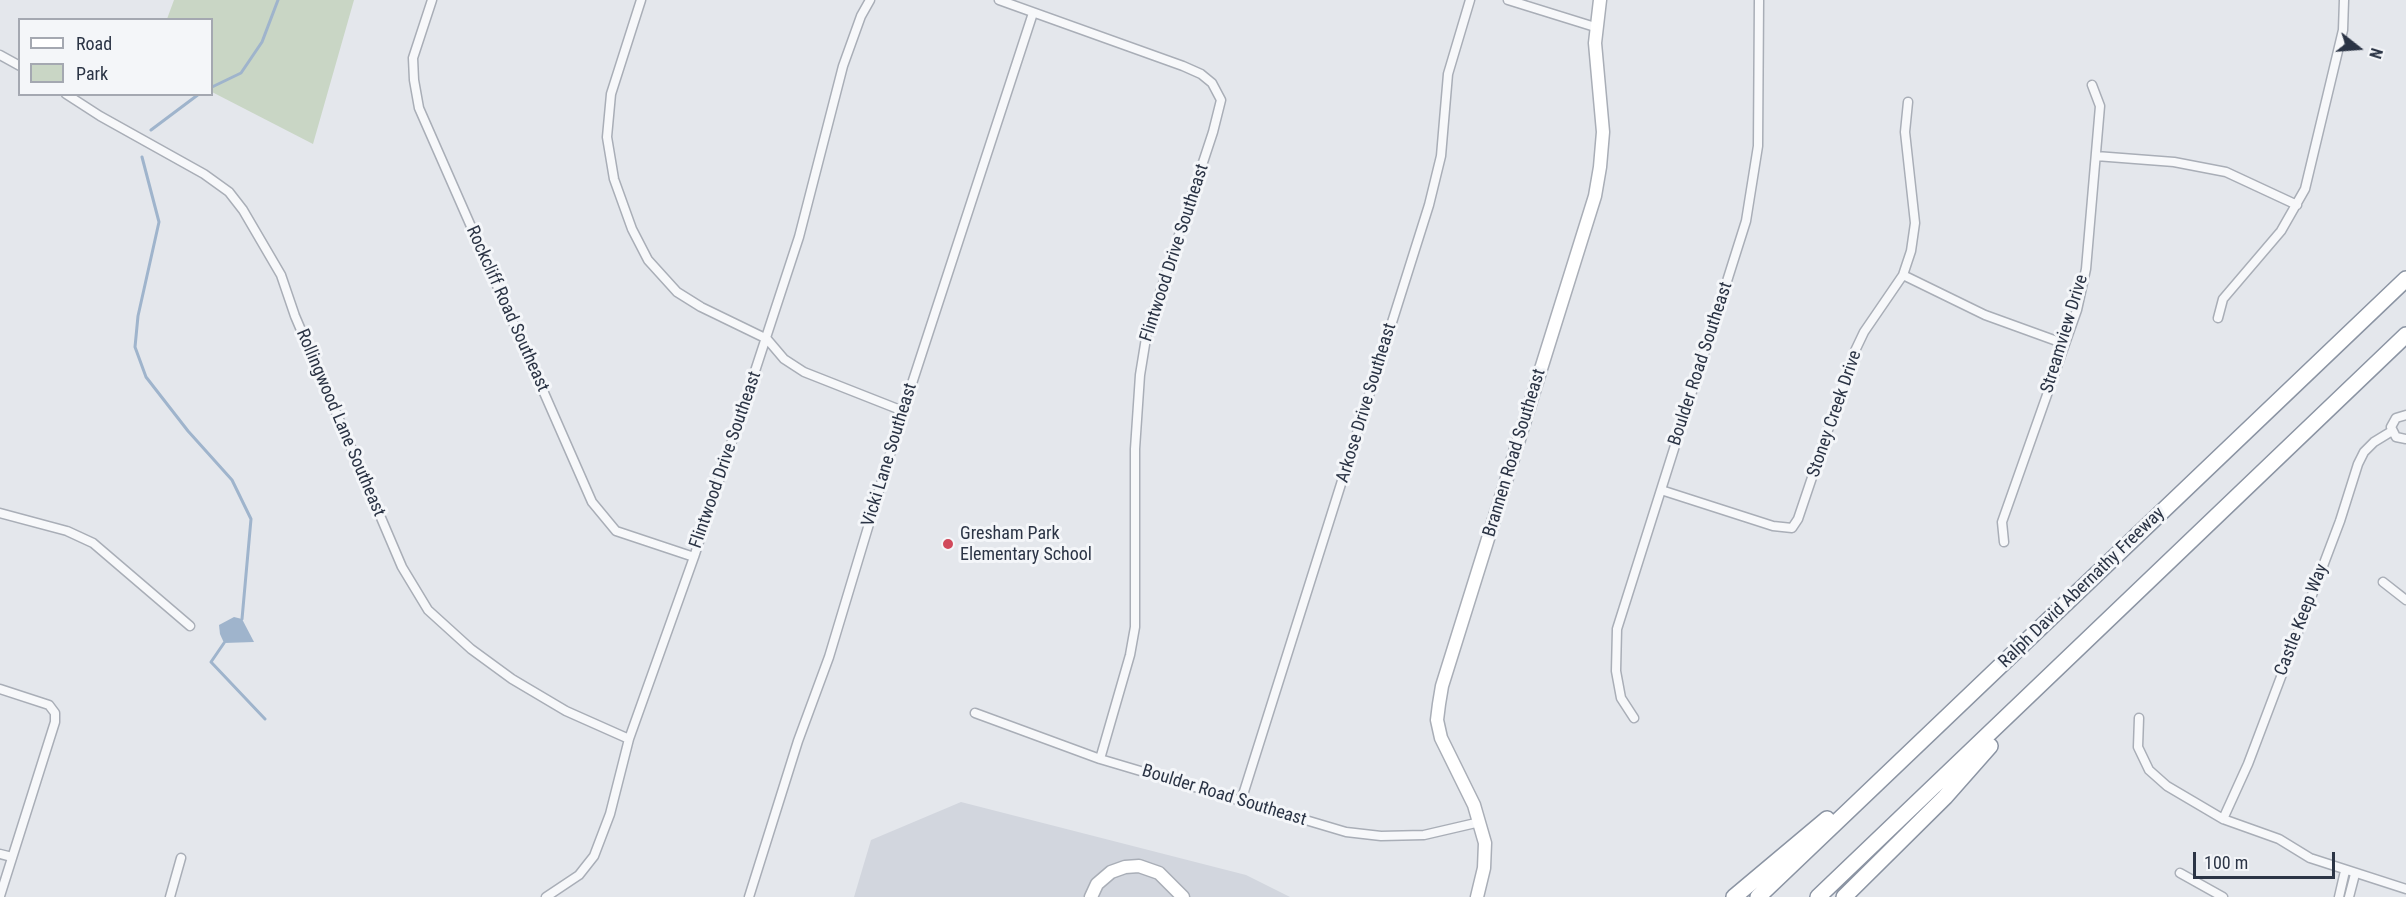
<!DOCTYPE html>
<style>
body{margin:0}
#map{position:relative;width:2406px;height:897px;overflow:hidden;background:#e4e7ec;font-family:"Roboto Condensed",sans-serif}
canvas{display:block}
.legend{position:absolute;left:18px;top:18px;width:195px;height:78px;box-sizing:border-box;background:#f4f6f9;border:2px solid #a4a8b1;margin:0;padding:8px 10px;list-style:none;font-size:18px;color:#2b3445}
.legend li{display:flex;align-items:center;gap:12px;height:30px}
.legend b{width:30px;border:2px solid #a4a8b1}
.north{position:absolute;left:2328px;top:18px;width:60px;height:60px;-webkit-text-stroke:4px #f4f6f9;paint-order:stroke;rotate:107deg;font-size:16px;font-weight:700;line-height:24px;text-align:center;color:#2b3445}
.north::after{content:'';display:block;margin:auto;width:21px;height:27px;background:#2b3445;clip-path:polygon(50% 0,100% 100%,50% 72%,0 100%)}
.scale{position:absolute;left:2193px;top:852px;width:142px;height:27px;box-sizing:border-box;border:3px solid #2b3445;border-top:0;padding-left:8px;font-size:18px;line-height:21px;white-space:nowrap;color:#2b3445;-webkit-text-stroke:4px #f4f6f9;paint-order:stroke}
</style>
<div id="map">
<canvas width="2406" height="897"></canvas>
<ul class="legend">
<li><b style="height:8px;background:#fff"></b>Road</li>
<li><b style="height:16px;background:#c9d6c5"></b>Park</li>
</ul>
<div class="north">N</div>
<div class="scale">100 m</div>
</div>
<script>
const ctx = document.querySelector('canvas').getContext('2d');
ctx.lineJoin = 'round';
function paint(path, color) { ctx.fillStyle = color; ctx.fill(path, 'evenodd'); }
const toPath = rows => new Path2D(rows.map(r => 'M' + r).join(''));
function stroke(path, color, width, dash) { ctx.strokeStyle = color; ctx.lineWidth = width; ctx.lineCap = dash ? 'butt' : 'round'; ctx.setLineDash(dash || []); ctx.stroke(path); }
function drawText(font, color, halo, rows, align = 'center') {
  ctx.font = font + ' "Roboto Condensed",sans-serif'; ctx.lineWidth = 6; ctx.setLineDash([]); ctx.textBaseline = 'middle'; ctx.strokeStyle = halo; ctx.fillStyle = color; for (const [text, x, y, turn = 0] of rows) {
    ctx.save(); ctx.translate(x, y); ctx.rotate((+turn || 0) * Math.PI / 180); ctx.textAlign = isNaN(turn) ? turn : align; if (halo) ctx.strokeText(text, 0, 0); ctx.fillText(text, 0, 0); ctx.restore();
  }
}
const built = toPath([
 [961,802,1246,875,1290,897,854,897,871,840]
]);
const green = toPath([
 [174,0,354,0,313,144,212,92,212,20,167,19]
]);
const water = toPath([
 [234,617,242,619,254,642,224,643,220,634,219,625]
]);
const stream = toPath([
 [212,87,241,73,262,42,278,0],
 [151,130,199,94],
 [142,157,159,222,138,316,135,347,146,377,188,431,232,480,251,519,242,619],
 [224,643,211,662,265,719]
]);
const street = toPath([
 [432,0,413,58,414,80,419,108,592,502,616,531,694,557],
 [641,0,611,94,607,137,614,179,632,229,648,260,677,292,701,307,767,339,784,359,804,372,903,411],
 [999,0,1183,66,1201,74,1212,83,1221,100,1213,132,1147,332,1140,375,1135,449,1135,627,1130,655,1100,759],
 [1508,0,1595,27],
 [0,55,20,66],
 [66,94,100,116,204,174,229,192,243,210,281,275,295,316,402,567,428,610,471,649,512,679,566,711,629,739],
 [2096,156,2174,162,2226,172,2297,205],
 [1903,275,1985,315,2065,344],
 [2218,318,2223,299,2281,231,2305,189,2343,30,2344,0],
 [2406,415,2396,418,2391,427,2396,437,2406,439],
 [1661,490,1773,526,1792,528,1798,519,1854,353,1864,332,1903,275,1911,251,1915,223,1905,132,1908,102],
 [0,513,67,531,93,543,190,626],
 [2004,542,2002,522,2077,310,2086,269,2100,106,2092,85],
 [2383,582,2406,600],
 [0,689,49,705,55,713,55,722,0,896],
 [975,713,1100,759,1346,832,1381,836,1424,835,1480,822],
 [1634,718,1621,698,1616,671,1617,629,1746,221,1758,146,1759,0],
 [2139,718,2138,747,2149,770,2167,786,2223,819,2279,839,2310,858,2406,889],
 [1241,801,1429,205,1441,156,1448,74,1470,0],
 [2223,819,2248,764,2340,521,2358,464,2364,452,2374,442,2392,431],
 [0,854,12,857],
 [2180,873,2223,897],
 [170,897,181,858],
 [546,897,579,875,594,856,610,814,629,739,694,557,799,237,843,66,861,16,870,0],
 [749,897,798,741,829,657,903,411,1033,13],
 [2339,897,2345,871],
 [2349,897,2355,874]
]);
const secondary = toPath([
 [1091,897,1097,884,1111,872,1125,867,1139,866,1159,873,1183,897],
 [1477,897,1484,868,1485,843,1474,805,1441,738,1437,720,1439,704,1442,686,1595,196,1600,167,1603,132,1595,43,1600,0]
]);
const highway = toPath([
 [1734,897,1827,819],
 [1758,897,2406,279],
 [1818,897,2406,335],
 [1844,897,1945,797,1990,746]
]);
const markers = [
 [948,544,6,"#d1495b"]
];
const streetNames = [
 ["Flintwood Drive Southeast",1175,253,-72],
 ["Rockcliff Road Southeast",507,309,66],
 ["Streamview Drive",2065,334,-73],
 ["Boulder Road Southeast",1701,364,-72],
 ["Arkose Drive Southeast",1367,403,-73],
 ["Stoney Creek Drive",1835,414,-71],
 ["Rollingwood Lane Southeast",340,423,67],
 ["Brannen Road Southeast",1515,453,-73],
 ["Vicki Lane Southeast",890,455,-73],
 ["Flintwood Drive Southeast",726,460,-71],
 ["Ralph David Abernathy Freeway",2082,588,-44],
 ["Castle Keep Way",2302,620,-69],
 ["Boulder Road Southeast",1224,796,17]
];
const poiNames = [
 ["Gresham Park",960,534],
 ["Elementary School",960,555]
];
paint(built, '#d2d6de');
paint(green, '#c9d6c5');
paint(water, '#9fb4cc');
stroke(stream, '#9fb4cc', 3);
stroke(street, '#a9aeb7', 11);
stroke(secondary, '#a9aeb7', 15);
stroke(highway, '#8b94a3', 18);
stroke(street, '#f7f8fa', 8);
stroke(secondary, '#fff', 12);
stroke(highway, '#fff', 15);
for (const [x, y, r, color] of markers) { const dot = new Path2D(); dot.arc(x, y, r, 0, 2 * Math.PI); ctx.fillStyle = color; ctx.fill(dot); stroke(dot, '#f4f6f9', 2); }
drawText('18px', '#2b3445', '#f4f6f9', streetNames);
drawText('18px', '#2b3445', '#f4f6f9', poiNames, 'left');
</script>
